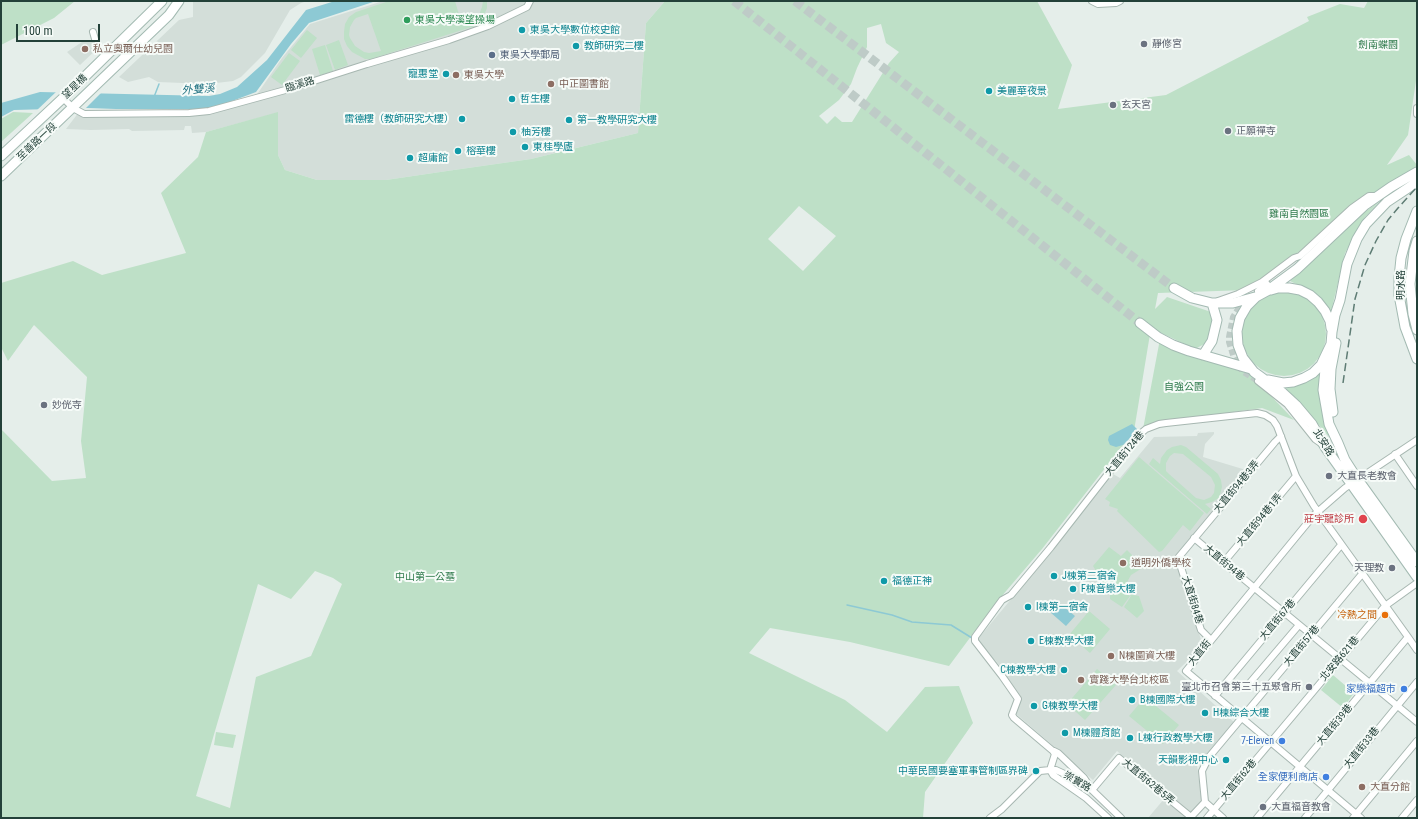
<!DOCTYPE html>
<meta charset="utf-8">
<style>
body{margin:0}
#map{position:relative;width:1418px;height:819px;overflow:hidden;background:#e5eeea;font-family:"Roboto Condensed",sans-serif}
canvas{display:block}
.frame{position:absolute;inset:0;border:2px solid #234139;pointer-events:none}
.scale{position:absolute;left:16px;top:24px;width:84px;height:18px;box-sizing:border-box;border:2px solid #234139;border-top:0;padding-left:5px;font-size:12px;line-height:14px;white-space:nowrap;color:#234139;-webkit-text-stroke:3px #f6fbf8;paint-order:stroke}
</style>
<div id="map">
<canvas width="1418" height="819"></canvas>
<div class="frame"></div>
<div class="scale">100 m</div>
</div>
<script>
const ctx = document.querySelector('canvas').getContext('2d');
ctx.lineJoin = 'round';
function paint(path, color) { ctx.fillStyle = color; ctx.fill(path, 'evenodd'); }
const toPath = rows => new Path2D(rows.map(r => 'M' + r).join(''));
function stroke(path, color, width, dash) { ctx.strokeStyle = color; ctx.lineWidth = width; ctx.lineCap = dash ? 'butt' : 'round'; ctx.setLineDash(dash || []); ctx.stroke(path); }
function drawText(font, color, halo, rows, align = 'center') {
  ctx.font = font + ' "Roboto Condensed","Noto Sans TC",sans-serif'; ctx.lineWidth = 4; ctx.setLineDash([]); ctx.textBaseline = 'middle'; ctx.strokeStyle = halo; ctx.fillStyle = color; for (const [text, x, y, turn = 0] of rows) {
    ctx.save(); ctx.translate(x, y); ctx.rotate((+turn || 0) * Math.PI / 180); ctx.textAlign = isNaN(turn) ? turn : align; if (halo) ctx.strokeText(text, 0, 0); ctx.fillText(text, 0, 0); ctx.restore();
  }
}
const built = toPath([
 [193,1,307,1,301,3,290,10,265,53,241,77,233,81,208,84,158,82,149,77,128,82,119,77,179,20,193,17],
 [383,1,665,1,646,23,638,133,531,159,447,171,386,180,317,180,285,170,278,155,277,113,206,132,192,133,191,126,185,126,184,130,132,131,129,129,91,130,66,129,79,112,209,109,244,101,258,93,282,58,310,24],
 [85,40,93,40,101,45,80,65,67,52],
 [1214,432,1214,434,1205,444,1203,457,1246,470,1175,558,1203,646,1177,671,1235,723,1197,765,1202,801,1190,814,1117,751,1093,780,1015,713,1020,697,1006,678,1005,673,996,661,988,655,977,640,1053,549,1113,474,1120,478,1154,437,1197,436,1198,433],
 [1164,799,1188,818,1148,818]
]);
const green = toPath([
 [1,1,75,1,54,18,1,45],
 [389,1,455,1,462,25,473,21,478,18,482,7,483,1,487,1,487,8,482,20,475,26,371,59,365,59,352,52,347,46,344,39,344,32,345,24,349,17,356,12],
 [368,14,381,51,369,53,364,52,355,46,350,38,349,35,350,27,354,20,356,18],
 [665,1,1037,1,1072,65,1058,109,1166,95,1309,21,1307,17,1340,4,1364,8,1368,1,1417,1,1417,74,1408,135,1387,165,1409,155,1417,165,1417,170,1367,197,1286,262,1247,290,1158,293,1155,309,1167,297,1214,313,1208,342,1195,349,1151,328,1134,431,1042,549,995,604,949,666,850,642,770,628,749,653,845,700,887,732,925,687,959,686,973,723,925,792,923,818,1,818,1,429,52,481,86,478,81,441,87,377,34,325,8,361,1,347,1,283,73,261,102,275,186,253,161,193,198,157,206,132,278,112,278,155,285,170,317,180,386,180,447,171,531,159,638,133,646,23],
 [881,24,886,43,899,52,889,63,852,122,842,122,835,116,827,124,819,116,839,100,851,84,857,68,867,47,867,28],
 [799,206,836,236,803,271,768,239],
 [315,571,333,578,342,584,311,656,256,677,230,808,196,796,258,584,291,599],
 [307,30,317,38,301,58,291,50],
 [339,40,348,65,335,70,326,45],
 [325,45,333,71,320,75,312,49],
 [289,53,300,61,282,85,271,77],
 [13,112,33,113,1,142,1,119],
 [1380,201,1365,217,1345,253,1331,312,1318,295,1290,281,1362,214],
 '1242 334a42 42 0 1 1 84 0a42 42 0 1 1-84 0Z',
 [1160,339,1248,372,1294,420,1262,408,1158,423,1143,429],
 [1319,374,1329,437,1297,399,1284,389,1302,384],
 [1181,445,1186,447,1218,474,1221,480,1222,487,1219,498,1212,502,1205,504,1211,509,1207,514,1149,464,1153,458,1160,464,1161,458,1167,450,1172,447],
 [1174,453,1183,454,1211,477,1215,485,1214,493,1211,497,1204,500,1196,498,1169,474,1166,471,1166,463,1170,456],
 [1139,457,1204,513,1190,531,1183,525,1162,551,1159,552,1117,511,1118,509,1109,506,1110,502,1105,499],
 [1109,547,1121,556,1127,550,1144,567,1131,575,1126,584,1130,593,1134,595,1139,596,1144,611,1137,618,1124,607,1131,596,1116,585,1109,592,1093,566],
 [1116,586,1130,596,1122,607,1110,599,1110,594],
 [1089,611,1110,629,1090,653,1069,635],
 [1097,669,1116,685,1085,720,1067,704],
 [1333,675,1354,693,1343,708,1321,690],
 [1145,697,1179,725,1163,744,1129,716],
 [216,732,236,735,233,748,214,745]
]);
const water = toPath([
 [335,1,376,1,309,23,291,44,256,92,211,109,116,109,88,108,14,110,1,117,1,103,40,92,209,96,220,94,237,87,267,60,306,10],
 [1132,424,1137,429,1136,432,1123,445,1116,447,1110,445,1108,440,1109,436],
 [1058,602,1075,616,1066,626,1050,612]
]);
const pier = toPath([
 [57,91,102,92,85,109,35,112]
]);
const stream = toPath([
 [154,97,159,84],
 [847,605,892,615,912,622,951,625,972,638,972,639]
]);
const streetTunnel = toPath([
 [1245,300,1240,306,1233,317,1229,337,1229,342,1234,358,1242,371,1258,381]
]);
const secondaryTunnel = toPath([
 [734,1,1140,323],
 [795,1,1174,288]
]);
const street = toPath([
 [1092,1,1098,4,1116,3,1120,1],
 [93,32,95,39],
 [63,98,73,108,84,114,189,113,209,111,289,89,367,64,449,40,488,26,527,7,530,1],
 [1417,108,1417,114],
 [1258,291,1267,284],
 [1218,301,1238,294,1262,282,1294,258,1300,256,1352,208,1369,196,1376,196],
 [1258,381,1287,404,1315,439,1322,444],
 [1395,454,1417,486],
 [1194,538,1417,722],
 [1223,563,1296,476],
 [1408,637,1417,650],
 [1211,640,1201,630,1178,558,1275,442,1281,436],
 [1248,685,1299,625],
 [1215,696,1341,545],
 [1054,751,1058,753,1084,778,1092,790,1119,758,1191,817],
 [1050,770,1055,754,1053,751,1014,718,1012,715,1018,699,1002,676,975,641,975,637,1002,600,1011,595,1051,547,1125,452,1140,434,1146,429,1159,424,1166,423,1257,413,1265,415,1273,420,1277,426,1296,476,1314,506,1408,637,1257,818],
 [1050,770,1053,775,1086,798,1108,818],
 [990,818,1002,809,1040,771,1050,770,1056,770,1071,777,1092,790,1121,818],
 [1190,818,1205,802],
 [1207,818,1385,606,1417,583],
 [1223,818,1205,802,1202,771,1209,757,1362,574],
 [1305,818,1417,682],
 [1353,818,1417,741],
 [1361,818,1186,671,1314,515,1345,488,1417,440],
 [1402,818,1417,800]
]);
const secondary = toPath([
 [1,156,63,98,162,1],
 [1417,172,1391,187,1365,205,1297,269,1267,291,1256,297,1247,306,1240,318,1237,331,1238,345,1243,358,1254,372,1283,393,1296,405,1312,424,1325,447,1417,577],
 [1,176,169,15,179,1],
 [1417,211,1406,239,1401,258,1399,278,1399,295,1405,327,1417,359],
 [1417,241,1414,251,1410,284,1413,314,1417,330],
 [1174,288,1192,298,1212,303,1233,303,1255,297],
 [1271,290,1278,288,1289,288,1300,290,1310,295,1318,302,1325,311,1330,321,1331,328],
 [1140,323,1158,337,1173,345,1189,351,1251,369],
 [1203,355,1212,341,1217,320,1212,303],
 [1326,359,1323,390,1329,424,1338,443,1345,460,1354,474,1417,562],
 [1268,380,1283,383,1293,382,1304,378,1313,373,1321,365,1331,344,1332,332,1335,315,1340,300,1347,264,1357,239,1366,224,1387,202,1417,182],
 [1333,412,1330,389,1331,369,1336,343]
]);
const rail = toPath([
 [1343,383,1355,299,1365,265,1376,241,1388,220,1398,208,1417,187]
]);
const markers = [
 [407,20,4,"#2e9e5b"],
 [522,30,4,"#0f9aa8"],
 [1144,44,4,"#6b7280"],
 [576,46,4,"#0f9aa8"],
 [85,49,4,"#8d6e63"],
 [492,55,4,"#5c6f8a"],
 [446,74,4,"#0f9aa8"],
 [456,75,4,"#8d6e63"],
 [551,84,4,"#8d6e63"],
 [989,91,4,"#0f9aa8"],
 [512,99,4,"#0f9aa8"],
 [1113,105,4,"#6b7280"],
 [462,119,4,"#0f9aa8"],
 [569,120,4,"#0f9aa8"],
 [1228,131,4,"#6b7280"],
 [513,132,4,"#0f9aa8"],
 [525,147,4,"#0f9aa8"],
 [458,151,4,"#0f9aa8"],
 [410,158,4,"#0f9aa8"],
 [44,405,4,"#6b7280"],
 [1329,476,4,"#6b7280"],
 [1363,519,5,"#e0444e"],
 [1123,563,4,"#8d6e63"],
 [1392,568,4,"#6b7280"],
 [1054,576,4,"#0f9aa8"],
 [884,581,4,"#0f9aa8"],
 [1073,589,4,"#0f9aa8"],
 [1028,607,4,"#0f9aa8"],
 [1385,615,4,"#e8710a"],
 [1031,641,4,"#0f9aa8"],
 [1111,656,4,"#8d6e63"],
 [1064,670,4,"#0f9aa8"],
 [1081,680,4,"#8d6e63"],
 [1309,687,4,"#6b7280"],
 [1404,689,4,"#3f7fe0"],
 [1132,700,4,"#0f9aa8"],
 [1034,706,4,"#0f9aa8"],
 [1205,713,4,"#0f9aa8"],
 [1065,733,4,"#0f9aa8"],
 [1130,738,4,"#0f9aa8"],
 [1282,741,4,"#3f7fe0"],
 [1226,760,4,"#0f9aa8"],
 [1036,771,4,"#0f9aa8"],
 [1326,777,4,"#3f7fe0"],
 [1362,787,4,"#8d6e63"],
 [1263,807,4,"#6b7280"]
];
const leisureNames = [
 ["東吳大學溪望操場",415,20]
];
const cultureNames = [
 ["東吳大學數位校史館",530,30],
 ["教師研究二樓",584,46],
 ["寵惠堂",438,74,"right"],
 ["美麗華夜景",997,91],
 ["哲生樓",520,99],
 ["雷德樓（教師研究大樓）",454,119,"right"],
 ["第一教學研究大樓",577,120],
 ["柚芳樓",521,132],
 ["東桂學廬",533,147],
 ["榕華樓",466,151],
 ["超庸館",418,158],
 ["J棟第二宿舍",1062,576],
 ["福德正神",892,581],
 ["F棟音樂大樓",1081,589],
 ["I棟第一宿舍",1036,607],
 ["E棟教學大樓",1039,641],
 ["C棟教學大樓",1056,670,"right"],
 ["B棟國際大樓",1140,700],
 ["G棟教學大樓",1042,706],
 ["H棟綜合大樓",1213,713],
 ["M棟體育館",1073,733],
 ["L棟行政教學大樓",1138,738],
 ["天韻影視中心",1218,760,"right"],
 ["中華民國要塞軍事管制區界碑",1028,771,"right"]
];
const worshipNames = [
 ["靜修宮",1152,44],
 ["玄天宮",1121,105],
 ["正願禪寺",1236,131],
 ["妙侊寺",52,405],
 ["大直長老教會",1337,476],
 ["天理教",1384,568,"right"],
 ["臺北市召會第三十五聚會所",1301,687,"right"],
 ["大直福音教會",1271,807]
];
const parkNames = [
 ["劍南蝶園",1378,45],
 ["雞南自然園區",1299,214],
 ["自強公園",1184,387],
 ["中山第一公墓",425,577]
];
const educationNames = [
 ["私立奧爾仕幼兒園",93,49],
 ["東吳大學",464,75],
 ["中正圖書館",559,84],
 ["道明外僑學校",1131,563],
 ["N棟圖資大樓",1119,656],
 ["實踐大學台北校區",1089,680],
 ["大直分館",1370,787]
];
const serviceNames = [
 ["東吳大學郵局",500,55]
];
const streetNames = [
 ["臨溪路",300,85,-17],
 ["望星橋",75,87,-44],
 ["至善路一段",37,142,-43],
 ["明水路",1401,285,-90],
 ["北安路",1323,443,58],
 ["大直街124巷",1125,454,-50],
 ["大直街94巷3弄",1237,487,-50],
 ["大直街94巷1弄",1260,520,-50],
 ["大直街94巷",1224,563,40],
 ["大直街84巷",1192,600,73],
 ["大直街67巷",1278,620,-50],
 ["大直街57巷",1302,646,-50],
 ["大直街",1200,653,-51],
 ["北安路621巷",1340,659,-50],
 ["大直街39巷",1335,725,-50],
 ["大直街33巷",1362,748,-51],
 ["大直街62巷",1239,780,-50],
 ["崇實路",1077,782,30],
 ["大直街62巷5弄",1148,782,40]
];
const healthNames = [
 ["莊宇龍診所",1354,519]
];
const foodNames = [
 ["冷熱之間",1377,615]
];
const shopNames = [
 ["家樂福超市",1396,689],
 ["7-Eleven",1274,741],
 ["全家便利商店",1318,777]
];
const waterNames = [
 ["外雙溪",198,90,-4]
];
paint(built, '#d3ded9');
paint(green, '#bee0c7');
paint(water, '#8dc9d4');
paint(pier, '#e5eeea');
stroke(stream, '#8dc9d4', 1.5);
stroke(streetTunnel, '#becbc7', 6, [6, 3]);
stroke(secondaryTunnel, '#becbc7', 9, [9, 4.5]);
stroke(street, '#a7b7b1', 8);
stroke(secondary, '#a3bab2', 11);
stroke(street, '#fff', 6);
stroke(secondary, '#fff', 9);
stroke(rail, '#5e7c74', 1.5, [8, 4]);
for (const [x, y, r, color] of markers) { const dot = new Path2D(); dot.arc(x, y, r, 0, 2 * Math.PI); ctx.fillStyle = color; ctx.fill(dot); stroke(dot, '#f6fbf8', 1.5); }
drawText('10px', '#27864d', '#f6fbf8', leisureNames, 'left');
drawText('10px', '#0d838f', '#f6fbf8', cultureNames, 'left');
drawText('10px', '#5b616d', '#f6fbf8', worshipNames, 'left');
drawText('10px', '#2d794a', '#f6fbf8', parkNames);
drawText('10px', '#785e54', '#f6fbf8', educationNames, 'left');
drawText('10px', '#4e5e75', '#f6fbf8', serviceNames, 'left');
drawText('10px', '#234139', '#f6fbf8', streetNames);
drawText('10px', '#be3a42', '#f6fbf8', healthNames, 'right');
drawText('10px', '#c56008', '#f6fbf8', foodNames, 'right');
drawText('10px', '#366cbe', '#f6fbf8', shopNames, 'right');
drawText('italic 11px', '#1c6f7f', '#f6fbf8', waterNames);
</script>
